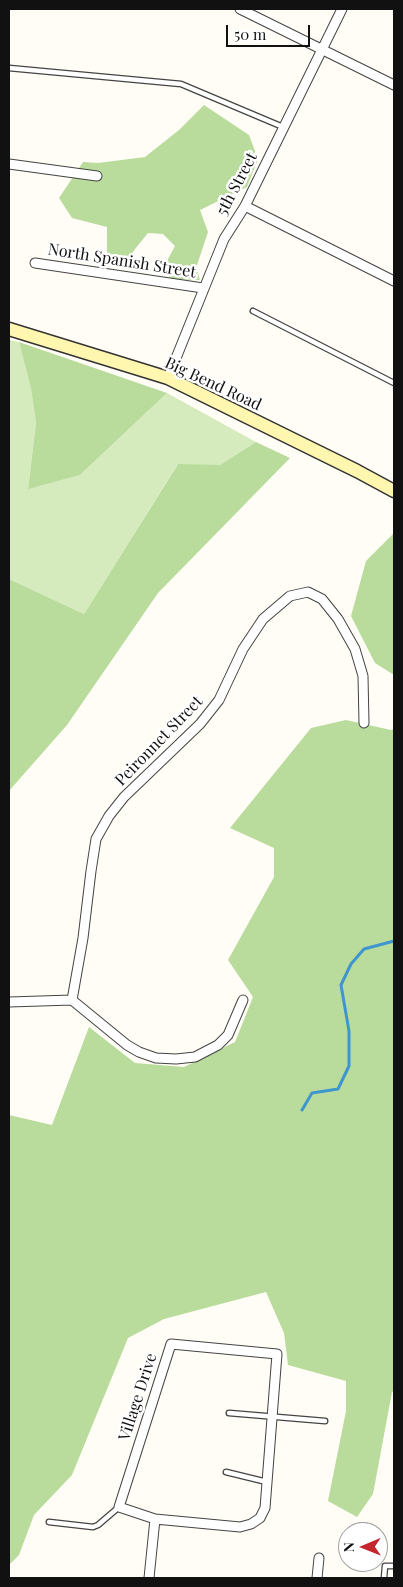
<!DOCTYPE html>
<style>
body{margin:0}
#map{position:relative;width:403px;height:1587px;overflow:hidden;background:#fffdf5;font-family:"Playfair Display",serif}
canvas{display:block}
.frame{position:absolute;inset:0;border:10px solid #111;pointer-events:none}
.north{position:absolute;left:338px;top:1522px;width:50px;height:50px;box-sizing:border-box;background:#fff;border:1px solid #a0a0a0;border-radius:50%;rotate:269deg;font-size:14px;font-weight:700;line-height:20px;text-align:center;color:#111}
.north::after{content:'';display:block;margin:auto;width:18px;height:22px;background:#c4262e;clip-path:polygon(50% 0,100% 100%,50% 72%,0 100%)}
.scale{position:absolute;left:226px;top:25px;width:84px;height:22px;box-sizing:border-box;border:2px solid #111;border-top:0;padding-left:6px;font-size:15px;line-height:18px;white-space:nowrap;color:#111;-webkit-text-stroke:4px #fff;paint-order:stroke}
</style>
<div id="map">
<canvas width="403" height="1587"></canvas>
<div class="frame"></div>
<div class="north">N</div>
<div class="scale">50 m</div>
</div>
<script>
const ctx = document.querySelector('canvas').getContext('2d');
ctx.lineJoin = 'round';
function paint(path, color) { ctx.fillStyle = color; ctx.fill(path, 'evenodd'); }
const toPath = rows => new Path2D(rows.map(r => 'M' + r).join(''));
function stroke(path, color, width, dash) { ctx.strokeStyle = color; ctx.lineWidth = width; ctx.lineCap = dash ? 'butt' : 'round'; ctx.setLineDash(dash || []); ctx.stroke(path); }
function drawText(font, color, halo, rows, align = 'center') {
  ctx.font = font + ' "Playfair Display",serif'; ctx.lineWidth = 5; ctx.setLineDash([]); ctx.textBaseline = 'middle'; ctx.strokeStyle = halo; ctx.fillStyle = color; for (const [text, x, y, turn = 0] of rows) {
    ctx.save(); ctx.translate(x, y); ctx.rotate((+turn || 0) * Math.PI / 180); ctx.textAlign = isNaN(turn) ? turn : align; if (halo) ctx.strokeText(text, 0, 0); ctx.fillText(text, 0, 0); ctx.restore();
  }
}
const green = toPath([
 [9,340,19,342,31,389,36,423,28,488,80,475,167,393,256,442,220,465,177,465,84,614,9,579]
]);
const forest = toPath([
 [204,105,249,135,258,159,247,187,200,210,208,232,196,268,200,280,172,279,162,270,175,246,163,234,148,233,135,249,126,263,107,254,107,227,72,218,59,198,83,162,98,163,145,157,179,130],
 [19,342,167,393,80,475,28,489,36,423,31,389],
 [256,442,290,458,158,593,67,725,9,791,9,579,84,614,178,464,220,465],
 [394,533,394,675,375,663,351,616,366,561],
 [346,720,391,730,394,729,394,1391,392,1392,373,1494,357,1517,328,1501,346,1411,346,1381,288,1365,284,1333,266,1292,164,1319,128,1338,72,1475,34,1515,19,1555,9,1565,9,1115,52,1125,89,1027,135,1063,184,1067,235,1042,253,997,228,960,274,877,274,848,230,828,311,728]
]);
const stream = toPath([
 [302,1110,312,1093,338,1089,349,1066,349,1031,341,985,351,964,364,949,394,941]
]);
const service = toPath([
 [9,68,181,84,283,127],
 [253,311,394,383],
 [229,1413,325,1421],
 [226,1472,267,1482],
 [49,1522,93,1527,98,1525,119,1507],
 [384,1578,385,1566,394,1566]
]);
const minor = toPath([
 [240,9,394,85],
 [9,164,97,176],
 [245,206,394,281],
 [35,263,203,288],
 [168,378,224,239,245,206,342,9],
 [72,1000,83,938,91,871,96,839,109,816,124,797,200,724,219,700,243,649,263,619,290,596,308,592,322,599,338,619,355,649,363,676,364,723],
 [72,1000,127,1045,139,1052,156,1058,176,1059,195,1057,218,1045,228,1035,243,1000],
 [9,1002,72,1000],
 [171,1344,277,1354,265,1508,260,1518,251,1524,240,1527,155,1519,119,1507,171,1344],
 [149,1578,155,1519],
 [317,1578,319,1558]
]);
const secondary = toPath([
 [9,329,168,378,357,471,394,491]
]);
const streetNames = [
 ["5th Street",237,184,-62],
 ["North Spanish Street",122,261,9],
 ["Big Bend Road",213,384,25],
 ["Peironnet Street",159,741,-46],
 ["Village Drive",138,1397,-72]
];
paint(green, '#d5ebbd');
paint(forest, '#b9dc9c');
stroke(stream, '#3f96cf', 3);
stroke(service, '#444', 7);
stroke(minor, '#444', 11);
stroke(secondary, '#333', 15);
stroke(service, '#fff', 4.5);
stroke(minor, '#fff', 9);
stroke(secondary, '#fff6b0', 12);
drawText('16px', '#111', '#fff', streetNames);
</script>
